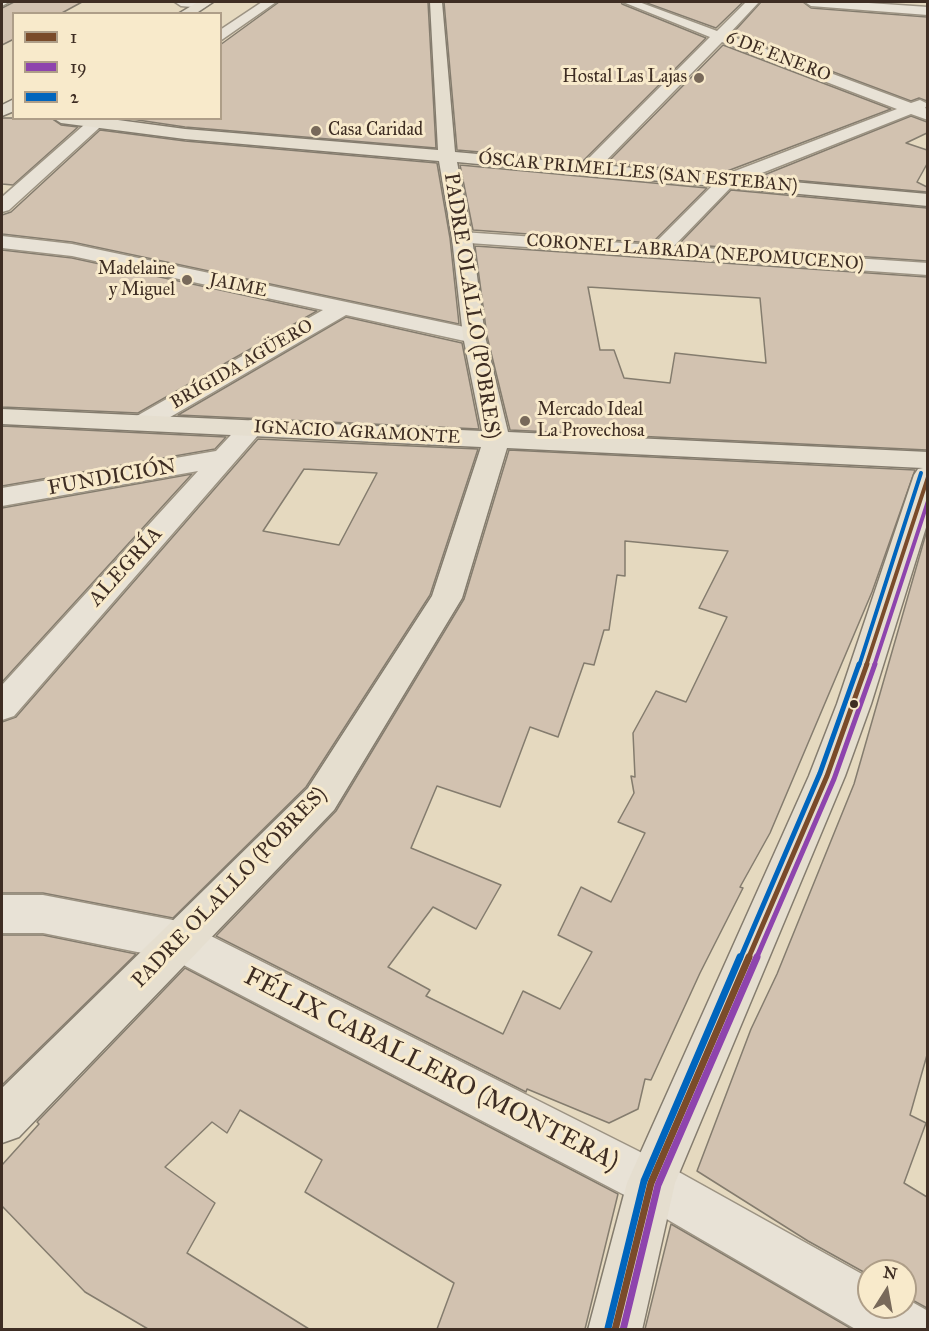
<!DOCTYPE html>
<meta charset="utf-8">
<style>
body{margin:0}
#map{position:relative;width:929px;height:1331px;overflow:hidden;background:#e5d9bf;font-family:"IM FELL Great Primer",serif}
canvas{display:block}
.frame{position:absolute;inset:0;border:3px solid #3e2d23;pointer-events:none}
.legend{position:absolute;left:12px;top:12px;width:210px;height:108px;box-sizing:border-box;background:#f8eacb;border:2px solid #ae9e88;margin:0;padding:8px 10px;list-style:none;font-size:18px;color:#3e2d23}
.legend li{display:flex;align-items:center;gap:12px;height:30px}
.legend b{width:30px;border:2px solid #ae9e88}
.north{position:absolute;left:857px;top:1259px;width:60px;height:60px;box-sizing:border-box;background:#f8eacb;border:2px solid #ae9e88;border-radius:50%;rotate:11deg;font-size:16px;font-weight:700;line-height:24px;text-align:center;color:#3e2d23}
.north::after{content:'';display:block;margin:auto;width:21px;height:27px;background:#78695a;clip-path:polygon(50% 0,100% 100%,50% 72%,0 100%)}
</style>
<div id="map">
<canvas width="929" height="1331"></canvas>
<div class="frame"></div>
<ul class="legend">
<li><b style="height:8px;background:#7a4b2a"></b>1</li>
<li><b style="height:8px;background:#8e44ad"></b>19</li>
<li><b style="height:8px;background:#0065bd"></b>2</li>
</ul>
<div class="north">N</div>
</div>
<script>
const ctx = document.querySelector('canvas').getContext('2d');
ctx.lineJoin = 'round';
function paint(path, color) { ctx.fillStyle = color; ctx.fill(path, 'evenodd'); }
const toPath = rows => new Path2D(rows.map(r => 'M' + r).join(''));
function stroke(path, color, width, dash) { ctx.strokeStyle = color; ctx.lineWidth = width; ctx.lineCap = dash ? 'butt' : 'round'; ctx.setLineDash(dash || []); ctx.stroke(path); }
function drawText(font, color, halo, rows, align = 'center') {
  ctx.font = font + ' "IM FELL Great Primer",serif'; ctx.lineWidth = 6; ctx.setLineDash([]); ctx.textBaseline = 'middle'; ctx.strokeStyle = halo; ctx.fillStyle = color; for (const [text, x, y, turn = 0] of rows) {
    ctx.save(); ctx.translate(x, y); ctx.rotate((+turn || 0) * Math.PI / 180); ctx.textAlign = isNaN(turn) ? turn : align; if (halo) ctx.strokeText(text, 0, 0); ctx.fillText(text, 0, 0); ctx.restore();
  }
}
const building = toPath([
 [14,2,82,2,60,14,14,14,14,39,2,45,2,8,14,2],
 [279,2,428,2,436,148,185,127,124,118,220,118,220,45,279,2],
 [444,2,621,2,622,4,706,38,583,161,457,150,444,2],
 [644,2,743,2,716,28,644,2],
 [761,2,803,2,811,8,927,17,927,101,919,98,911,101,732,34,761,2],
 [723,45,891,109,722,173,607,163,723,45],
 [911,116,927,122,927,133,906,143,927,150,927,164,917,182,927,187,927,192,759,177,911,116],
 [2,118,51,118,61,125,78,127,13,185,2,184,2,118],
 [100,130,185,141,437,163,450,238,459,324,72,242,2,234,2,215,11,212,100,130],
 [460,165,707,188,652,243,473,230,460,165],
 [731,190,927,208,927,261,679,244,731,190],
 [475,246,927,277,927,450,510,430,487,336,475,246],
 [588,287,760,298,766,363,675,353,670,383,624,378,614,350,600,350,588,287],
 [2,250,72,258,317,311,138,413,2,407,2,250],
 [346,317,462,343,479,429,178,415,346,317],
 [2,426,226,437,215,449,2,486,2,426],
 [258,439,478,449,430,595,306,787,173,918,43,893,2,893,2,722,16,717,258,439],
 [304,469,377,473,339,545,263,531,304,469],
 [509,450,915,470,872,592,770,833,740,887,743,888,700,973,651,1080,645,1079,638,1109,609,1123,527,1089,526,1092,216,936,336,811,464,599,509,450],
 [625,541,728,551,699,608,727,617,686,702,656,691,633,733,635,777,631,776,634,793,618,822,645,833,611,902,581,887,558,935,592,952,560,1009,523,991,503,1034,426,996,430,990,388,967,433,907,476,929,501,885,411,848,437,786,500,807,530,727,558,737,584,663,594,665,604,630,609,630,617,575,625,576,625,541],
 [192,474,2,682,2,508,192,474],
 [927,530,927,1055,910,1115,926,1123,904,1183,927,1197,927,1308,905,1296,905,1271,869,1271,869,1275,808,1241,697,1171,751,1029,777,974,854,784,927,530],
 [2,935,43,935,136,954,2,1085,2,935],
 [185,968,618,1194,585,1329,437,1329,454,1283,305,1192,322,1160,240,1110,227,1133,212,1122,165,1167,215,1203,187,1253,309,1329,148,1329,85,1292,2,1206,2,1165,39,1124,37,1122,185,968],
 [671,1224,852,1329,645,1329,671,1224]
]);
const minor = toPath([
 [2,2,9,2,2,6,2,2],
 [175,2,208,2,209,4,203,8,181,6,175,2],
 [262,2,276,2,220,41,220,30,262,2],
 [623,2,639,2,717,31,746,2,759,2,728,35,911,103,920,100,928,104,925,108,928,109,928,120,911,114,734,184,674,246,928,263,928,275,455,242,452,238,455,234,462,232,653,245,722,176,897,109,722,42,595,172,583,172,580,168,583,164,710,37,623,2],
 [805,2,854,2,928,7,928,15,811,6,805,2],
 [92,118,110,118,9,210,2,212,2,197,92,118],
 [2,236,72,244,474,329,482,331,485,336,482,341,474,343,346,315,153,427,144,430,135,427,131,422,135,417,323,310,72,256,2,248,2,236],
 [251,420,260,423,264,428,260,433,14,716,2,720,2,685,198,471,2,506,2,488,216,451,242,423,251,420],
 [2,895,43,895,178,921,193,927,668,1166,869,1278,869,1307,905,1307,905,1298,928,1311,928,1330,857,1330,634,1200,172,959,43,933,2,933,2,895]
]);
const major = toPath([
 [198,2,213,2,195,14,178,14,198,2],
 [430,2,442,2,455,152,928,194,928,206,457,162,472,238,485,336,508,432,928,452,928,521,871,704,845,776,675,1183,642,1330,588,1330,627,1183,809,776,837,704,914,475,918,469,923,468,507,448,462,598,334,810,19,1137,2,1143,2,1088,308,788,432,596,481,447,2,424,2,409,482,431,463,336,452,238,439,161,185,139,61,123,53,118,103,118,185,129,438,150,430,2],
 [14,99,14,111,2,116,2,105,14,99]
]);
const bus1Far2 = toPath([
 [866,666,928,477]
]);
const bus1Far1 = toPath([
 [748,959,827,776,867,664]
]);
const bus1 = toPath([
 [615,1330,651,1183,749,957]
]);
const bus2Far2 = toPath([
 [874,666,928,501]
]);
const bus2Far1 = toPath([
 [756,959,834,779,875,664]
]);
const bus2 = toPath([
 [623,1330,658,1185,757,957]
]);
const bus3Far2 = toPath([
 [859,666,921,473]
]);
const bus3Far1 = toPath([
 [740,959,820,773,859,664]
]);
const bus3 = toPath([
 [608,1328,644,1181,740,957]
]);
const markers = [
 [699,78,6,"#78695a"],
 [316,131,6,"#78695a"],
 [187,280,6,"#78695a"],
 [525,421,6,"#78695a"],
 [854,704,5,"#3e2d23"]
];
const farStreetnames = [
 ["6 DE ENERO",778,57,21],
 ["ÓSCAR PRIMELLES (SAN ESTEBAN)",638,173,5],
 ["CORONEL LABRADA (NEPOMUCENO)",695,253,4],
 ["JAIME",238,286,12],
 ["BRÍGIDA AGÜERO",242,365,-30],
 ["IGNACIO AGRAMONTE",357,433,3]
];
const farPoinames = [
 ["Hostal Las Lajas",687,78],
 ["Casa Caridad",328,131,"left"],
 ["Madelaine",175,270],
 ["y Miguel",175,291],
 ["Mercado Ideal",537,411,"left"],
 ["La Provechosa",537,432,"left"]
];
const streetNames = [
 ["PADRE OLALLO (POBRES)",471,306,81],
 ["FUNDICIÓN",112,478,-10],
 ["ALEGRÍA",126,567,-48],
 ["PADRE OLALLO (POBRES)",230,888,-46]
];
const nearStreetnames = [
 ["FÉLIX CABALLERO (MONTERA)",431,1070,27]
];
paint(building, '#d2c2b0');
stroke(building, '#847c6e', 1.5);
stroke(minor, '#9c9383', 3);
stroke(major, '#847c6e', 3);
paint(minor, '#e8e2d6');
paint(major, '#e5decf');
stroke(bus1Far2, '#7a4b2a', 4);
stroke(bus1Far1, '#7a4b2a', 5);
stroke(bus1, '#7a4b2a', 7);
stroke(bus2Far2, '#8e44ad', 4);
stroke(bus2Far1, '#8e44ad', 5);
stroke(bus2, '#8e44ad', 7);
stroke(bus3Far2, '#0065bd', 4);
stroke(bus3Far1, '#0065bd', 5);
stroke(bus3, '#0065bd', 7);
for (const [x, y, r, color] of markers) { const dot = new Path2D(); dot.arc(x, y, r, 0, 2 * Math.PI); ctx.fillStyle = color; ctx.fill(dot); stroke(dot, '#f8eacb', 2); }
drawText('18px', '#3e2d23', '#f8eacb', farStreetnames);
drawText('18px', '#3e2d23', '#f8eacb', farPoinames, 'right');
drawText('21px', '#3e2d23', '#f8eacb', streetNames);
drawText('26px', '#3e2d23', '#f8eacb', nearStreetnames);
</script>
